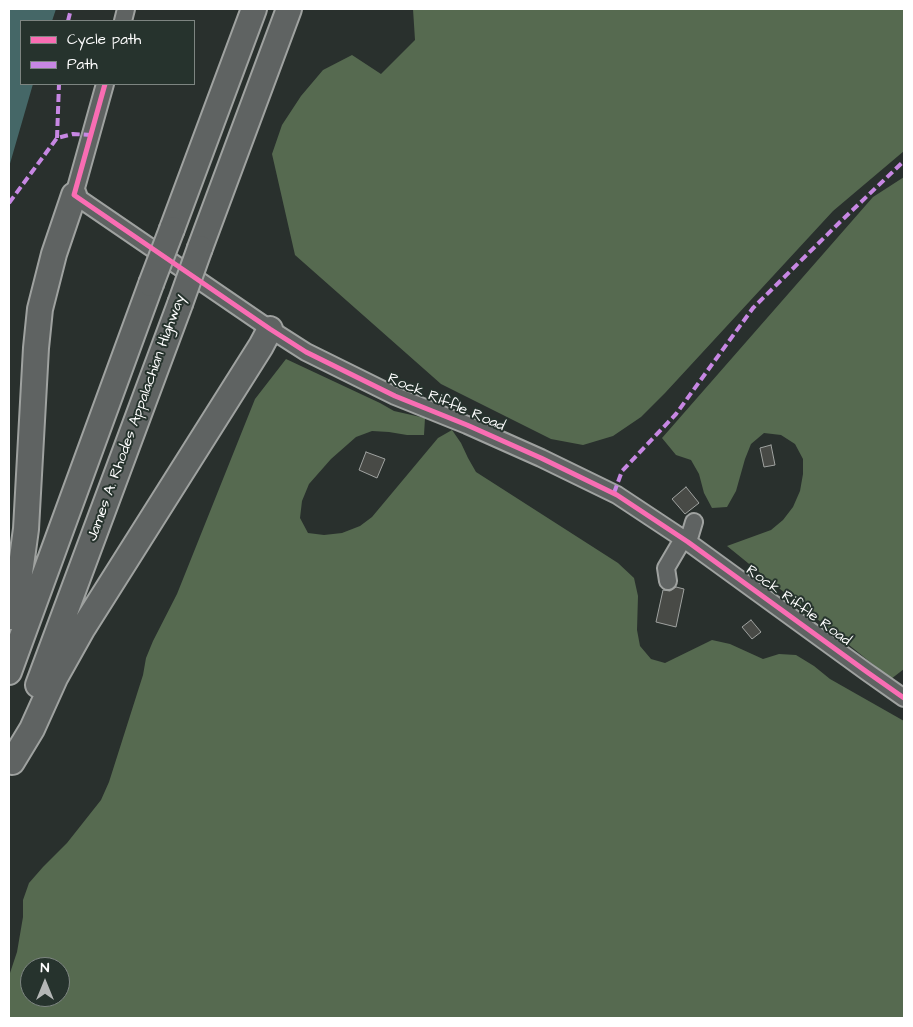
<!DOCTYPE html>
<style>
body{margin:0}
#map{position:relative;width:913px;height:1027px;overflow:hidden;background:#29302d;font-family:"Architects Daughter",sans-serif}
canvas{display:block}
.frame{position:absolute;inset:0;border:10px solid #fff;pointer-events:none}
.legend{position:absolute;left:20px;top:20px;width:175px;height:65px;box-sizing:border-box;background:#26332d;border:1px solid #7d8581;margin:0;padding:6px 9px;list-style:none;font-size:15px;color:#fff}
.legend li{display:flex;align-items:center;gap:10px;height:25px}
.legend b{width:25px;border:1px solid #7d8581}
.north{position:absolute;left:20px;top:957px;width:50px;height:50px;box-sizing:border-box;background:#26332d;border:1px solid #7d8581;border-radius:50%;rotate:0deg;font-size:14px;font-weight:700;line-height:20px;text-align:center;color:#fff}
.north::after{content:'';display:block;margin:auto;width:18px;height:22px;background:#b4b7b6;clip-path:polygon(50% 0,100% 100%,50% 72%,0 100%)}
</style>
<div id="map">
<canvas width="913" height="1027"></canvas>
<div class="frame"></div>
<ul class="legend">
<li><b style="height:6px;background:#f96db3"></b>Cycle path</li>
<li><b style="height:6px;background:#c787e3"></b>Path</li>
</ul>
<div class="north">N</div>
</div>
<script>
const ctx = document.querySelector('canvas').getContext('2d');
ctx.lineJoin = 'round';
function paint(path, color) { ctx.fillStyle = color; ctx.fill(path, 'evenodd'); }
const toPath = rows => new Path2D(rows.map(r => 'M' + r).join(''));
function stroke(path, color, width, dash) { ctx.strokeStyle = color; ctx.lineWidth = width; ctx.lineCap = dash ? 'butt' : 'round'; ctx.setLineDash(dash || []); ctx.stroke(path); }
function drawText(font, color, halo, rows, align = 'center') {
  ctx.font = font + ' "Architects Daughter",sans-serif'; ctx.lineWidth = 4; ctx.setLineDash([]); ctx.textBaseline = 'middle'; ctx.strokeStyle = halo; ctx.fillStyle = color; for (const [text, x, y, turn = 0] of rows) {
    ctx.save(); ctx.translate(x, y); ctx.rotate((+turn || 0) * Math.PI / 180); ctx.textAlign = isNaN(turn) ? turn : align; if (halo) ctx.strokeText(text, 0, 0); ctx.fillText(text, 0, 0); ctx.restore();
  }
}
const green = toPath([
 [413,9,904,9,904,151,833,211,665,393,641,417,613,436,583,445,551,439,441,384,295,255,272,154,282,125,301,96,323,70,352,55,381,74,415,40],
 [904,177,904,669,891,679,727,546,771,530,783,520,793,507,800,491,803,474,803,459,795,444,781,435,764,433,751,444,745,459,736,491,727,507,712,508,704,493,699,474,691,460,676,455,662,438,873,197],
 [286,359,380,403,394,411,425,418,424,435,407,435,389,432,372,431,356,437,331,459,309,484,302,501,300,518,308,533,324,535,342,533,360,526,372,517,438,438,452,430,461,443,468,458,476,472,618,563,634,578,638,596,637,630,640,646,651,659,665,663,712,640,730,644,763,659,779,654,796,655,814,666,830,679,904,721,904,1018,9,1018,9,976,17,952,23,917,23,900,29,883,43,867,67,843,101,800,109,782,143,675,146,658,153,641,177,594,255,399],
 [30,967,60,967,60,997,30,997]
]);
const water = toPath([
 [9,9,56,9,52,21,21,21,21,84,33,84,9,167]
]);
const building = toPath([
 [771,445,775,465,764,467,760,448,771,445],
 [366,452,385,459,377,478,359,470,366,452],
 [686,487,699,503,685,514,672,499,686,487],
 [676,587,684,589,676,627,656,622,663,590,670,591,676,587],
 [751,620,761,632,752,639,742,627,751,620]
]);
const minor = toPath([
 [123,21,126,9],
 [105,84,74,195,270,329,306,352,395,396,467,425,541,458,617,495,688,542,867,672,904,698],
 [688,542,694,522],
 [668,581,666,568,683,539]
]);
const highway = toPath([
 [172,229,254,9],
 [200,248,289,9],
 [9,617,19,580,26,529,36,348,40,309,54,254,74,195],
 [9,672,151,284],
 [38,685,180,304],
 [12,762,32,729,55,678,83,628,261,346,270,329]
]);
const highwayBridge = toPath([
 [151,284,172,229],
 [180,304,200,248]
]);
const quiet = toPath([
 [68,21,71,9],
 [57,138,59,84],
 [9,203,57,138,73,134,91,135],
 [614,493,622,471,676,414,753,308,840,222,904,161]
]);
const cycleway = toPath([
 [105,84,74,195,270,329,306,352,395,396,467,425,541,458,617,495,688,542,867,672,904,698]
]);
const streetNames = [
 ["Rock Riffle Road",446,403,23],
 ["James A. Rhodes Appalachian Highway",137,418,-70],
 ["Rock Riffle Road",798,606,36]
];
paint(green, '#566a50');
paint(water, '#456767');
paint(building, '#484a46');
stroke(building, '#9fa2a0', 1);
stroke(minor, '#9fa2a0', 20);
stroke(highway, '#9fa2a0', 28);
stroke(minor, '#5f6362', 16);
stroke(highway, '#5f6362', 24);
stroke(highwayBridge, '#9fa2a0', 28, []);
stroke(highwayBridge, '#5f6362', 24);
stroke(quiet, '#c787e3', 4, [8, 4]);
stroke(cycleway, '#f96db3', 5);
drawText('15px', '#fff', '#26332d', streetNames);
</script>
